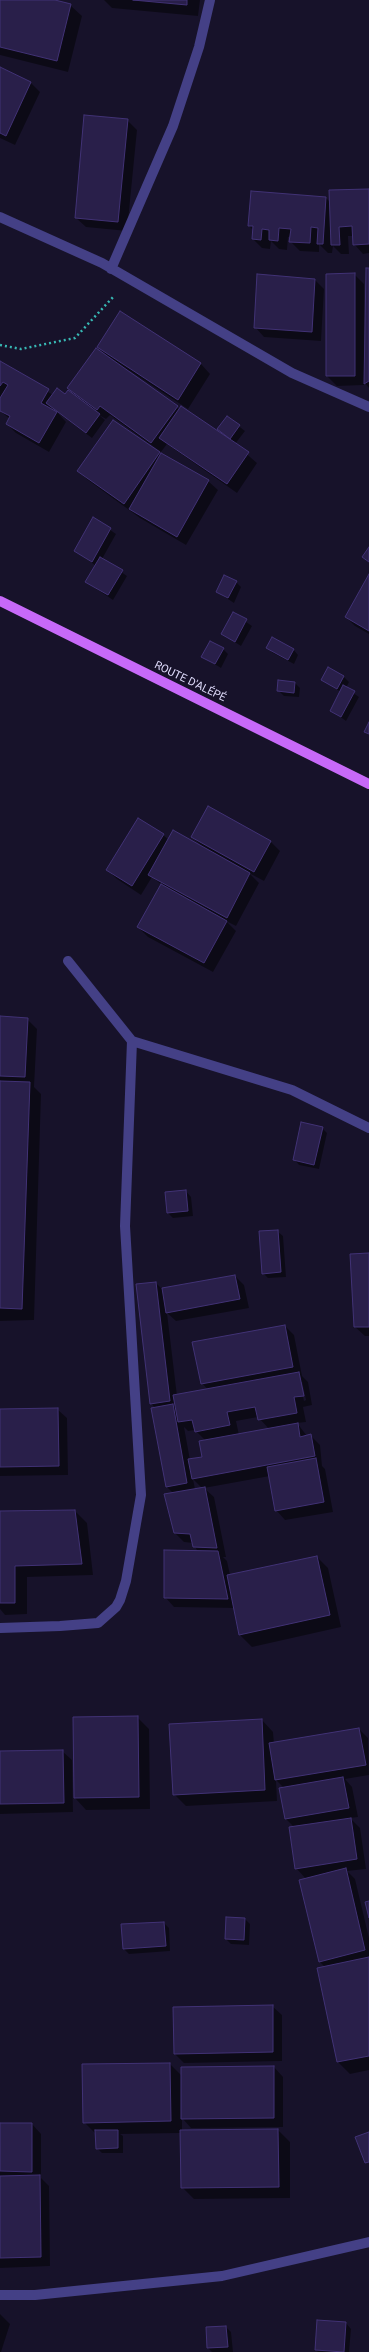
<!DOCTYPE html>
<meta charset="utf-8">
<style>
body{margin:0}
canvas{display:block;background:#17122a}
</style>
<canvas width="369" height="2352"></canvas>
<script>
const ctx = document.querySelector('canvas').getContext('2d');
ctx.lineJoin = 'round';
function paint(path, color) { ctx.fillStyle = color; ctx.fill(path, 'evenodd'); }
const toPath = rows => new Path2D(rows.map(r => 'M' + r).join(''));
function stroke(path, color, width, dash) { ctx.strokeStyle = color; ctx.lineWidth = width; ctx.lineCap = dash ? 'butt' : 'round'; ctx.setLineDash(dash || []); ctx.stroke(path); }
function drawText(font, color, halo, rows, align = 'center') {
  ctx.font = font + ' Roboto,sans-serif'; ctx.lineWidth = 3.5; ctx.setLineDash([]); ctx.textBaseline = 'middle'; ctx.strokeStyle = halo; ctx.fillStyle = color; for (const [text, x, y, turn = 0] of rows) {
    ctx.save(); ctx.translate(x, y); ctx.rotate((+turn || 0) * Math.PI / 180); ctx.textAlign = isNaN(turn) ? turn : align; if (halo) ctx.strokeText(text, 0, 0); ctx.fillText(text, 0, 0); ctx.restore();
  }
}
const shadow = toPath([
 [0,0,51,0,70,5,82,16,68,72,0,55],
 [104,0,200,0,198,16,112,8],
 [0,69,30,82,40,92,15,145,0,138],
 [127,120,137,130,127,231,86,227,76,218],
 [369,190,369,253,363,254,354,244,353,236,348,236,349,254,341,254,333,246,332,253,328,253,319,244,319,252,300,251,290,241,291,237,288,237,287,250,279,249,271,241,270,249,262,248,253,239,253,230,249,226,252,192,326,198,330,202],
 [369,269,369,388,364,382,364,385,337,386,327,376,327,275,354,274,364,284,364,363,366,363],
 [315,280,324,289,321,341,264,337,255,327],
 [120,312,201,364,210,374,188,409,130,371,129,373,179,409,226,437,218,429,227,417,245,431,235,444,257,463,237,493,167,444,161,452,110,415,106,419,99,415,105,420,92,438,57,412,66,422,49,452,16,433,7,424,10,419,0,411,0,362,53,395,75,397,68,388,105,354,98,347],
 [159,453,208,481,218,490,186,545,140,518,88,480,78,471],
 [93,518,116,534,102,559,127,576,113,600,86,582,96,566,75,550],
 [369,576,369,634,355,626,346,617],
 [236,582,241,587,234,603,217,592],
 [233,613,252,626,241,646,222,634],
 [268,648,293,649,298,655,294,664,273,653],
 [223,649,228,654,221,668,203,657],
 [344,677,349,682,346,688,359,697,346,721,331,710,341,692,322,680],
 [295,683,300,688,299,697,284,696,278,690],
 [209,808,271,842,280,851,264,881,249,873,259,883,236,926,226,921,236,931,213,972,148,937,138,927,162,885,152,877,141,895,117,879,107,870,163,835,169,840,203,847,192,837],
 [0,1017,27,1019,37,1029,34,1087,41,1094,34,1320,0,1321],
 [322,1128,327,1133,319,1169,299,1165,294,1159],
 [186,1191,191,1197,193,1216,173,1218,168,1213],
 [277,1231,283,1236,286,1277,268,1278,263,1273],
 [369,1254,369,1336,365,1336,355,1327],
 [235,1276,244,1285,249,1308,176,1321,167,1313,177,1396,208,1390,202,1383,285,1326,294,1335,302,1376,308,1382,312,1405,303,1407,306,1422,297,1423,307,1436,311,1436,320,1445,322,1466,325,1469,333,1512,285,1520,276,1510,270,1476,204,1488,214,1497,226,1557,223,1557,227,1561,230,1575,317,1557,328,1568,341,1627,252,1647,240,1635,235,1608,174,1607,165,1597,198,1552,193,1543,184,1542,175,1533,173,1493,167,1487,153,1409,155,1408,151,1403,156,1283,162,1289],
 [300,1382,302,1382,306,1400,304,1401],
 [258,1417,269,1429,239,1435,236,1421],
 [184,1427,188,1431,195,1430,206,1441,203,1457,190,1460],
 [193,1479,202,1488,195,1489],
 [57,1409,67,1418,68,1475,0,1476,0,1410],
 [75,1511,87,1523,93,1575,27,1577,27,1614,5,1615,0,1609,0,1512],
 [137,1717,149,1729,150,1809,86,1810,75,1798],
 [262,1720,273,1732,274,1744,359,1729,368,1738,369,1775,345,1779,352,1787,358,1817,350,1818,360,1828,366,1869,347,1871,355,1879,369,1938,369,2070,350,2074,338,2062,318,1969,325,1967,320,1962,306,1879,296,1868,294,1827,286,1819,280,1789,284,1788,276,1780,277,1801,186,1806,174,1794],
 [62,1751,72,1760,73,1812,0,1814,0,1752],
 [227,1918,245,1919,250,1924,249,1945,231,1944,226,1939],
 [164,1923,169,1928,170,1951,129,1954,124,1949],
 [272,2006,282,2015,282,2061,184,2063,175,2054],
 [170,2064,182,2076,274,2067,283,2077,283,2127,191,2128,182,2118,182,2131,278,2130,290,2142,290,2198,194,2199,182,2187,181,2133,120,2134,123,2136,123,2153,102,2153,97,2148,96,2134,84,2122],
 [0,2124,32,2124,41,2134,41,2178,49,2186,50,2266,0,2268],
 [0,2314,10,2324,1,2352,0,2352],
 [346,2323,351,2329,349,2352,318,2352,316,2350],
 [226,2327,231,2332,233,2352,212,2352,208,2348,207,2328]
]);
const building = toPath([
 [0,0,55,0,71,4,57,61,0,47,0,0],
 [133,0,187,0,187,5,133,0],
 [0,67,31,82,6,136,0,133,0,67],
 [84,115,128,119,118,222,75,218,84,115],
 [369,189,369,244,353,245,352,226,339,227,340,245,331,245,329,190,369,189],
 [251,191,326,197,323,244,317,244,318,228,311,227,310,243,289,242,291,229,279,228,278,241,269,240,269,230,262,229,261,240,252,239,253,226,248,226,251,191],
 [366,268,369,268,369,381,364,384,366,268],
 [355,273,355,376,326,376,326,274,355,273],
 [257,274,315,279,312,332,254,328,257,274],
 [120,311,201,363,178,400,97,347,120,311],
 [96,348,178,406,151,443,100,406,97,410,67,388,96,348],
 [0,361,49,389,41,403,57,412,39,443,6,424,10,416,0,411,0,398,8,385,3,382,0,386,0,361],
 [57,388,65,394,68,390,100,414,86,433,46,403,57,388],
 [181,406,249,452,227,484,159,438,181,406],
 [227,416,240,425,230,439,217,429,227,416],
 [113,420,160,452,124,504,77,471,113,420],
 [161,453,209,480,177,537,129,509,161,453],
 [93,517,111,528,92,562,74,551,93,517],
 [369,547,369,562,362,557,369,547],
 [100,557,123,570,108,595,85,582,100,557],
 [369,574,369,631,345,617,369,574],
 [224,575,237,581,228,598,216,592,224,575],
 [233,612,247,619,235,642,221,634,233,612],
 [272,637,294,649,288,660,266,648,272,637],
 [210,641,224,648,215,664,201,657,210,641],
 [328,667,344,676,337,689,321,680,328,667],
 [278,680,295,682,294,693,277,691,278,680],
 [343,685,355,691,341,717,330,711,343,685],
 [369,722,369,734,364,732,369,722],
 [208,806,271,841,254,872,191,837,208,806],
 [138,818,164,834,132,886,106,870,138,818],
 [173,830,250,873,227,918,148,875,173,830],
 [161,884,227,921,204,963,137,927,161,884],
 [0,1016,28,1018,25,1077,0,1076,0,1016],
 [0,1081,30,1082,22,1309,0,1308,0,1081],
 [301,1122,323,1127,314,1165,293,1160,301,1122],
 [186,1190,188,1211,167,1213,165,1192,186,1190],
 [278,1230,281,1272,262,1274,259,1231,278,1230],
 [369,1253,369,1327,354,1327,350,1254,369,1253],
 [235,1275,240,1299,166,1313,162,1288,235,1275],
 [156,1282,170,1401,150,1404,136,1284,156,1282],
 [285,1325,293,1367,201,1384,192,1342,285,1325],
 [299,1372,304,1396,294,1397,297,1413,258,1420,255,1407,227,1412,230,1425,195,1432,192,1420,178,1422,173,1395,299,1372],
 [173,1404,187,1483,166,1487,151,1408,173,1404],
 [58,1408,59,1466,0,1467,0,1409,58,1408],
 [298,1423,300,1437,311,1434,315,1456,192,1479,188,1459,202,1457,199,1441,298,1423],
 [316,1458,324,1502,275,1511,267,1467,316,1458],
 [205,1487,217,1548,193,1547,190,1534,174,1533,164,1494,205,1487],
 [75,1510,82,1564,15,1566,15,1603,0,1603,0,1511,75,1510],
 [164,1550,218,1551,228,1599,164,1598,164,1550],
 [317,1556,330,1615,239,1635,227,1575,317,1556],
 [138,1716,139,1797,74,1798,73,1717,138,1716],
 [262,1719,265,1790,173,1795,169,1724,262,1719],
 [359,1728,366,1765,275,1780,269,1743,359,1728],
 [63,1750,64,1803,0,1804,0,1751,63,1750],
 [343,1777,349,1808,285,1819,279,1788,343,1777],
 [351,1818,357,1859,295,1869,289,1827,351,1818],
 [346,1868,365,1950,319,1962,299,1880,346,1868],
 [369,1901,369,1918,365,1902,369,1901],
 [226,1917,245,1918,244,1940,225,1939,226,1917],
 [164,1922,166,1946,123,1949,121,1924,164,1922],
 [369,1957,369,2056,337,2062,317,1968,369,1957],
 [273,2005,273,2052,174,2054,173,2007,273,2005],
 [170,2063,171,2121,83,2123,82,2064,170,2063],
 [274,2066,274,2118,181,2119,181,2067,274,2066],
 [0,2123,32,2123,32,2172,0,2171,0,2123],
 [278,2129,279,2187,181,2188,180,2130,278,2129],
 [95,2130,118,2130,118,2148,96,2149,95,2130],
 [369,2132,369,2162,365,2163,355,2137,369,2132],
 [40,2175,41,2257,0,2258,0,2176,40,2175],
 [317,2320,346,2322,344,2352,315,2350,317,2320],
 [226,2326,228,2347,207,2348,206,2327,226,2326]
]);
const path = toPath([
 [0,345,21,349,75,338,114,296]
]);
const minor = toPath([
 [0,217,102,263,292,373,369,407],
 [111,269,173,126,199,47,210,0],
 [68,961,132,1041,292,1090,369,1128],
 [0,1628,60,1626,98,1623,116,1607,120,1600,126,1581,141,1495,125,1226,132,1041],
 [0,2295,35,2295,222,2276,369,2242]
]);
const major = toPath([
 [0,601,369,784]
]);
const streetNames = [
 ["ROUTE D'ALÉPÉ",190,682,26]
];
paint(shadow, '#0007');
paint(building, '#291f4a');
stroke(building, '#413275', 1);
stroke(path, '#37b7b3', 2.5, [2, 3]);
stroke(minor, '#444086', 10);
stroke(major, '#c769f8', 10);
drawText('11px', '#e1ddfd', '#17122a', streetNames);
</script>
